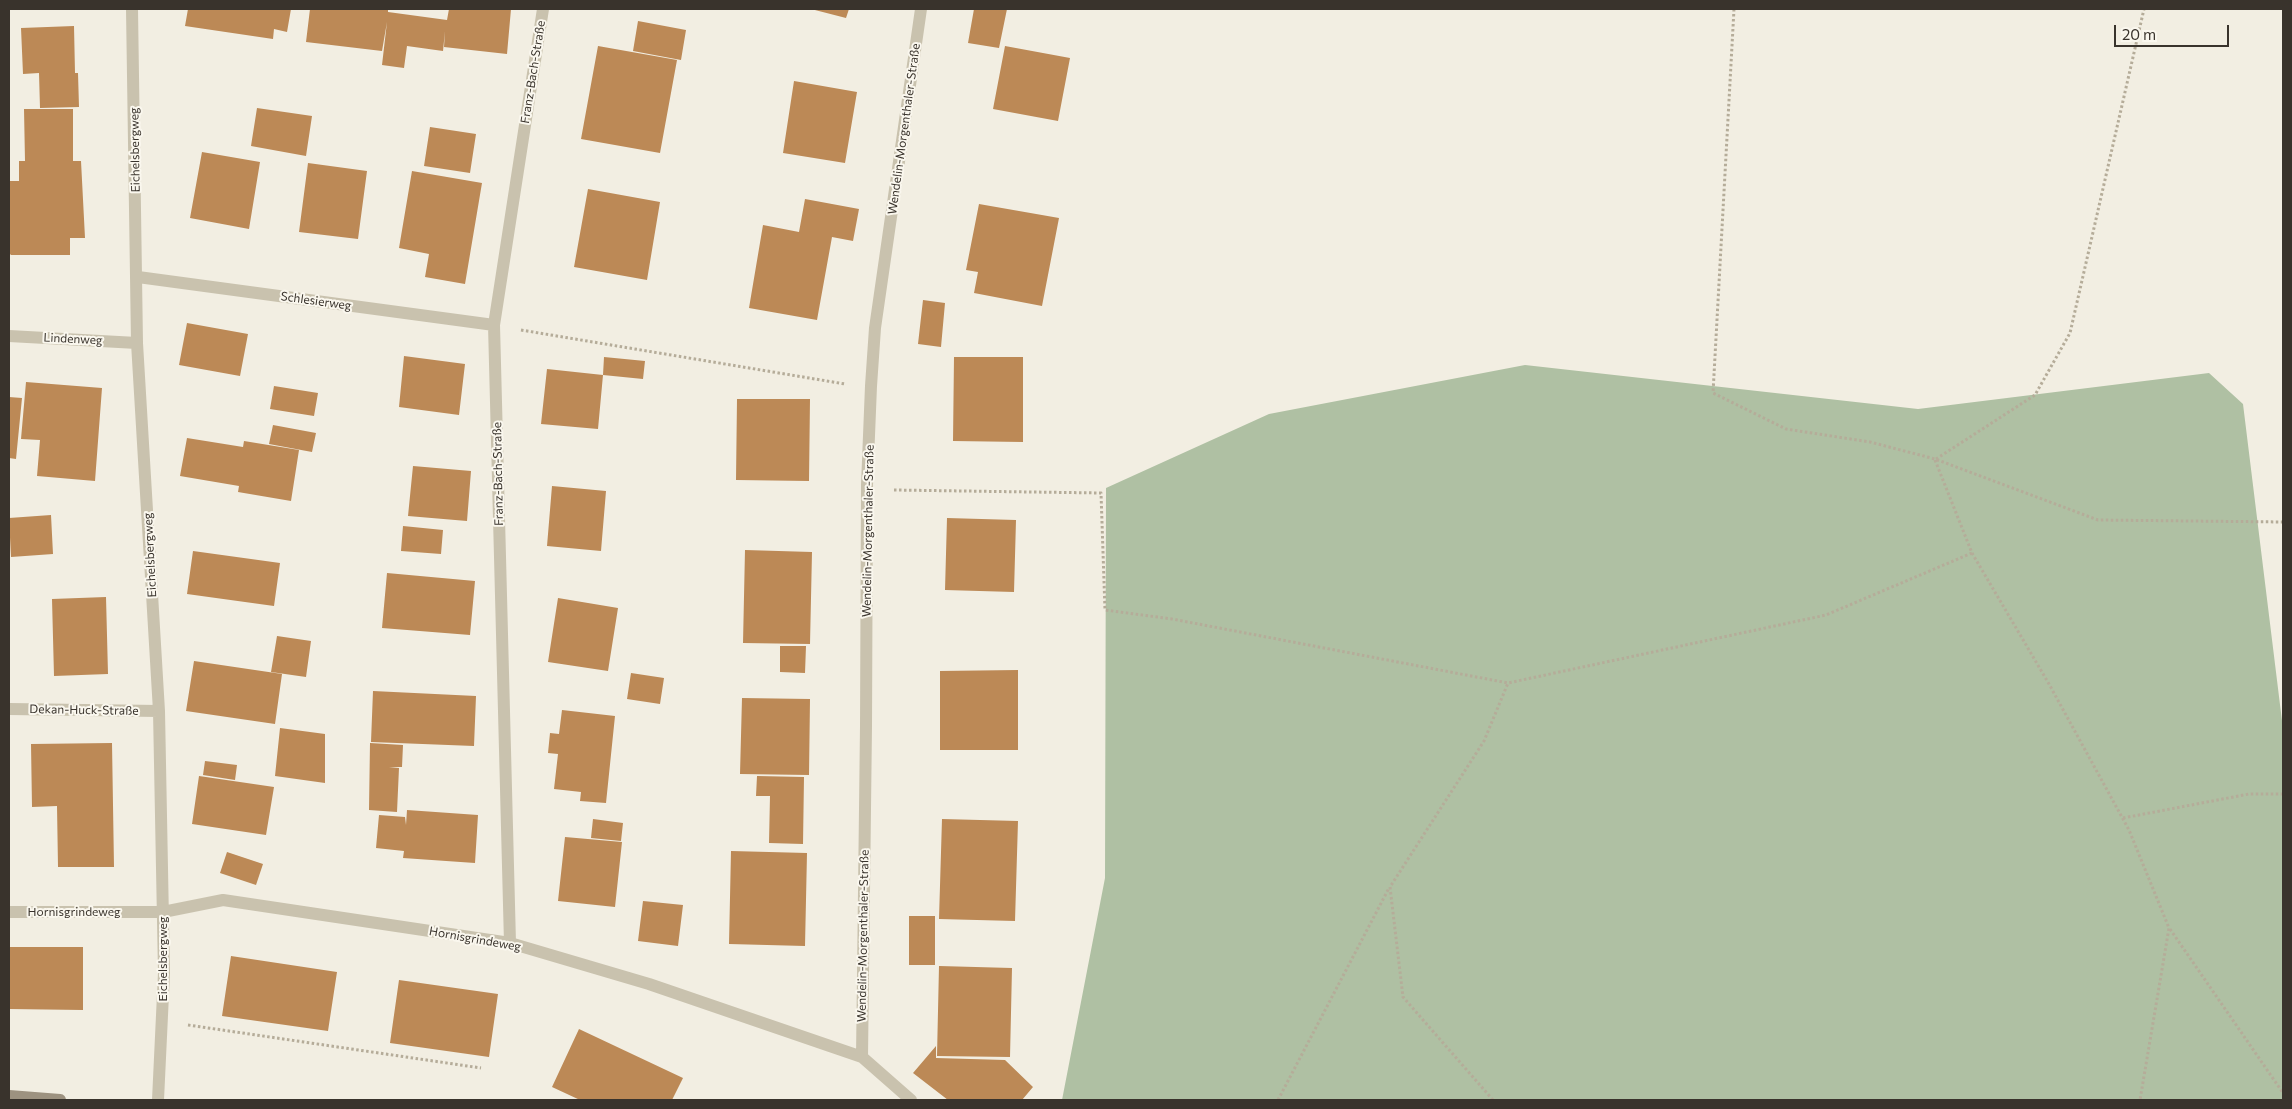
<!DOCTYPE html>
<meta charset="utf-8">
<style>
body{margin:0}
#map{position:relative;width:2292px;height:1109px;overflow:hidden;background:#f2eee2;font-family:Commissioner,sans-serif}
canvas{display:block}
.frame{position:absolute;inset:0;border:10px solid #39332c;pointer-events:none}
.scale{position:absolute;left:2114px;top:25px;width:115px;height:22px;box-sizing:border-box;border:2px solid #39332c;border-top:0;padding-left:6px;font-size:15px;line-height:18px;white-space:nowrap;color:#39332c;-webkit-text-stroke:4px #faf7ee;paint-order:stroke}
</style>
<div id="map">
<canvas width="2292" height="1109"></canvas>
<div class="frame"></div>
<div class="scale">20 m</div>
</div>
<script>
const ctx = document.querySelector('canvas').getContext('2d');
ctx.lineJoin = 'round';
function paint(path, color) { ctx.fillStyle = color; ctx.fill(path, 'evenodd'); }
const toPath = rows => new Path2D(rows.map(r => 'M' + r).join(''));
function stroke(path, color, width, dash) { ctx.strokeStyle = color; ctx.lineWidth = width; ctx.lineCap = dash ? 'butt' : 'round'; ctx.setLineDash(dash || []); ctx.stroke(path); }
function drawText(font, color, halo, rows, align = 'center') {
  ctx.font = font + ' Commissioner,sans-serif'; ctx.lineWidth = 4; ctx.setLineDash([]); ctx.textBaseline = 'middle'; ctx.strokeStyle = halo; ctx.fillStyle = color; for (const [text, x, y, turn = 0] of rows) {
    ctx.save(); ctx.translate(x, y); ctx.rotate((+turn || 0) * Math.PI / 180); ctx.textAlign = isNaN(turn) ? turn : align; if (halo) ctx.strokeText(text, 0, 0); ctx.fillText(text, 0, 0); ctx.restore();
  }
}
const green = toPath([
 [1525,365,1918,409,2209,373,2243,404,2283,729,2283,1100,1062,1100,1105,878,1106,488,1269,414]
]);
const building = toPath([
 [188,9,291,9,287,32,274,29,273,39,185,26],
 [310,9,388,9,388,12,447,20,449,9,511,9,507,54,444,47,445,31,443,51,407,46,404,68,382,65,387,22,382,51,306,42],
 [811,9,849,9,846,18],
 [974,9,1007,9,999,48,968,43],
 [638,21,686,30,681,60,633,51],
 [74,26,75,73,78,73,79,107,40,108,39,73,23,74,21,28],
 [598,46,677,60,660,153,581,139],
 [1005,46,1070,58,1058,121,993,109],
 [794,81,857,92,845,163,783,153],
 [257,108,312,116,306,156,251,146],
 [24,109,73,109,73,161,81,161,85,238,70,238,70,255,11,255,9,253,9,181,19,181,19,161,25,161],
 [430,127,476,134,470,173,424,166],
 [202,152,260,162,249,229,190,218],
 [308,163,367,171,358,239,299,232],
 [412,171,482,183,465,284,425,277,429,254,399,248],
 [588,189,660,202,647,280,574,267],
 [805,199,859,209,853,241,832,237,817,320,749,308,763,225,799,232],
 [979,204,1059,218,1042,306,974,293,978,272,966,270],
 [923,300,945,303,941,347,918,344],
 [187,323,248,334,240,376,179,365],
 [404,356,465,364,459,415,399,407],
 [604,357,645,361,643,379,603,375,598,429,541,424,547,369,603,375],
 [954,357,1023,357,1023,442,953,441],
 [26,382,102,388,95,481,37,476,40,440,21,439],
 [274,386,318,393,314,416,270,409],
 [9,397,22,398,16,459,9,458],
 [737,399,810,399,809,481,736,480],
 [273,425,316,433,312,452,269,444],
 [187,438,243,447,244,441,299,450,291,501,238,492,239,486,180,476],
 [413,466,471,471,467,521,408,516],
 [552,486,606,491,601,551,547,546],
 [51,515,53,554,11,557,9,518],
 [947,518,1016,520,1014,592,945,590],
 [403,526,443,530,441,554,401,551],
 [745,550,812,552,810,644,743,643],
 [193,551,280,563,274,606,187,594],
 [387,573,475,581,470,635,382,628],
 [106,597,108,674,54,676,52,599],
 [558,598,618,608,608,671,548,662],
 [277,636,311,641,306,677,271,672],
 [780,646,806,646,805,673,780,672],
 [194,661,282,674,275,724,186,711],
 [1018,670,1018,750,940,750,940,671],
 [631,673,664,678,660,704,627,699],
 [373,691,476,696,474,746,371,742],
 [742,698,810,699,809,775,740,774],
 [562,710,615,716,606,803,580,801,581,792,554,789,558,754,548,753,550,733,559,734],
 [280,728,325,734,325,783,275,776],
 [112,743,114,867,58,867,57,806,32,807,31,744],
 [370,743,403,745,402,767,389,767,399,768,397,812,369,810],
 [205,761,237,765,235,780,203,775],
 [199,776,274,787,266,835,192,824],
 [757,776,804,777,803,844,769,843,770,796,756,796],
 [407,810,478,815,475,863,403,858,404,851,376,848,379,815,405,817,406,825],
 [593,819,623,823,621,841,591,838],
 [942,819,1018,821,1015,921,939,919],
 [565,837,622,842,615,907,558,901],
 [731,851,807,853,805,946,729,944],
 [227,852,263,864,256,885,220,873],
 [643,901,683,905,678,946,638,941],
 [909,916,935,916,935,965,909,965],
 [9,947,83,947,83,1010,9,1009],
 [231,956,337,972,328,1031,222,1016],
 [939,966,1012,968,1010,1057,937,1056],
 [399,980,498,994,489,1057,390,1043],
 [579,1029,683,1078,672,1100,580,1100,552,1087],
 [936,1046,936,1058,1005,1060,1033,1087,1022,1100,948,1100,913,1073]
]);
const path = toPath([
 [1734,9,1713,393,1786,429,1870,442,1935,459,2098,520,2283,522],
 [521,330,845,384],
 [1936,459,2035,395,2070,333,2144,9],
 [1935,460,1972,553,2049,684,2129,830,2169,928,2140,1100],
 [894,490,1101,493,1105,610,1172,619,1508,683,1826,615,1972,553],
 [2123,818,2249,794,2283,794],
 [2170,929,2283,1093],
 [188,1025,481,1068],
 [1278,1100,1389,888],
 [1493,1100,1403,997,1390,887,1484,741,1508,683]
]);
const street = toPath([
 [132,9,137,343,159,711,164,973,158,1100],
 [138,277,494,325],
 [9,336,137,343],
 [9,709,159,711],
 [9,912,163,912,223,900,510,943,649,984,862,1057,911,1100],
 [510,943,494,325,543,9],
 [862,1057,866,726,867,485,871,386,875,328,921,9]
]);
const secondary = toPath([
 [9,1096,60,1100]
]);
const streetNames = [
 ["Franz-Bach-Straße",533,72,-81],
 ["Wendelin-Morgenthaler-Straße",904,129,-82],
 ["Eichelsbergweg",135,150,-91],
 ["Schlesierweg",316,301,8],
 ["Lindenweg",73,339,3],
 ["Franz-Bach-Straße",498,474,-91],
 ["Wendelin-Morgenthaler-Straße",868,531,-89],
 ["Eichelsbergweg",150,555,-93],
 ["Dekan-Huck-Straße",84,710,1],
 ["Hornisgrindeweg",74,912],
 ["Wendelin-Morgenthaler-Straße",863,936,-89],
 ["Hornisgrindeweg",475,939,10],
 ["Eichelsbergweg",163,959,-90]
];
paint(green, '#afc0a3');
paint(building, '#bc8956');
stroke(path, '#b5ac99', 3, [2.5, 2.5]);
stroke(street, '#c9c2ae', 12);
stroke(secondary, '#9d9280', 12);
drawText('12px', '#39332c', '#faf7ee', streetNames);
</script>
